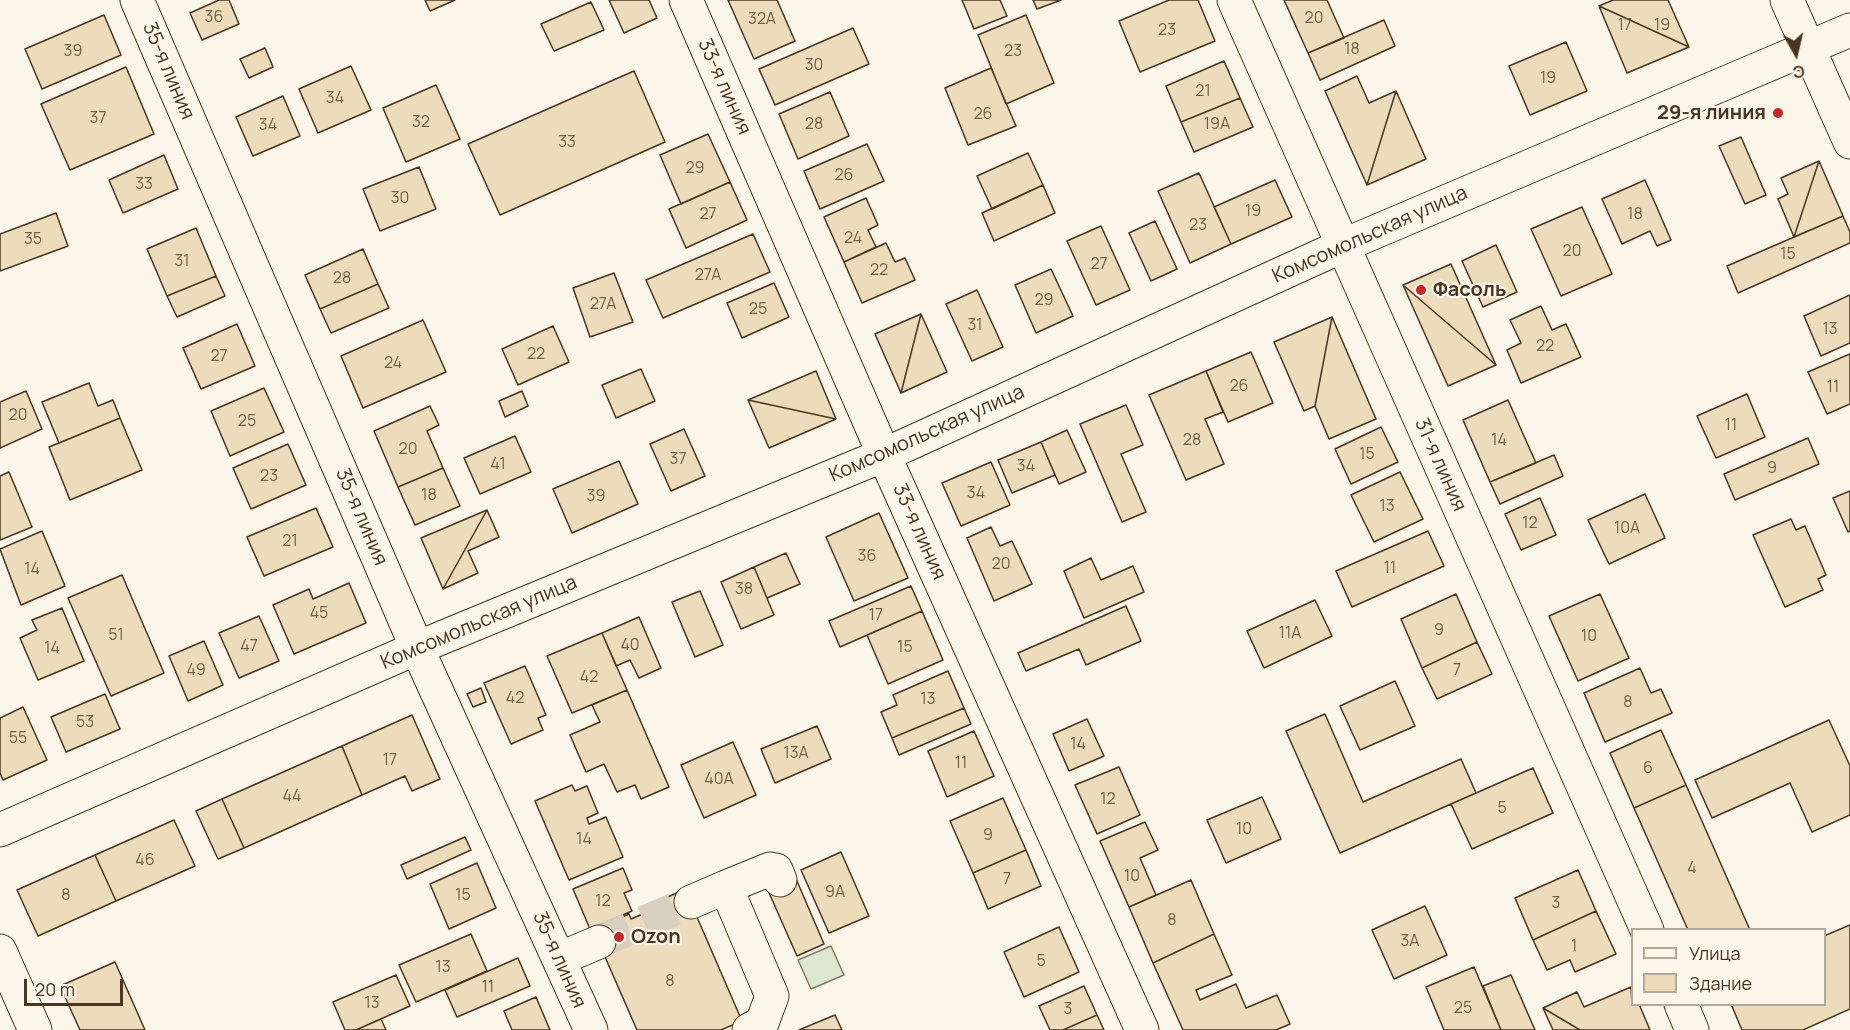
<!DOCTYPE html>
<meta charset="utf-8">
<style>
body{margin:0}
#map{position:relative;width:1850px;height:1030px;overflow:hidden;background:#fbf6e9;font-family:Manrope,sans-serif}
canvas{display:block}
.legend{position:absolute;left:1631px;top:928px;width:195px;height:78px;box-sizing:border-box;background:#fbf6e9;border:2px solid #b4a999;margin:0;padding:8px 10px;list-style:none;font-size:18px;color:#4a3520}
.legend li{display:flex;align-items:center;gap:12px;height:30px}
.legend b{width:30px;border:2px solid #b4a999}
.north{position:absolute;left:1766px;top:24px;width:60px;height:60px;-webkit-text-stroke:4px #fbf6e9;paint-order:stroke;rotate:172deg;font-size:16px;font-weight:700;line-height:24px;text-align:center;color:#4a3520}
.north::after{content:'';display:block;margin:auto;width:21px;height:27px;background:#4a3520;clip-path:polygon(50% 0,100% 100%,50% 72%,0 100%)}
.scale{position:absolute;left:24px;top:979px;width:99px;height:27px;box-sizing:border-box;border:3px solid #4a3520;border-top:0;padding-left:8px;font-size:18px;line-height:21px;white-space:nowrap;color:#4a3520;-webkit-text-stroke:4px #fbf6e9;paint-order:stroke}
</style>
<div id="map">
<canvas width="1850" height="1030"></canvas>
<ul class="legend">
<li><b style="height:8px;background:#fbf6e9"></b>Улица</li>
<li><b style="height:16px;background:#ecdcbc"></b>Здание</li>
</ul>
<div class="north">С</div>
<div class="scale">20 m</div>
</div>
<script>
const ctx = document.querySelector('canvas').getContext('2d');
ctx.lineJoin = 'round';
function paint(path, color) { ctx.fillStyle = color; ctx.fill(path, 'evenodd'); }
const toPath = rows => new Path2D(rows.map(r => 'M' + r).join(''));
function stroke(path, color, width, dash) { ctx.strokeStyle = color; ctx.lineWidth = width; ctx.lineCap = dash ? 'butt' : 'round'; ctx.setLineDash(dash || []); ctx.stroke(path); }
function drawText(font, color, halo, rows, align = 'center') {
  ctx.font = font + ' Manrope,sans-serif'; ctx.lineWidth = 4.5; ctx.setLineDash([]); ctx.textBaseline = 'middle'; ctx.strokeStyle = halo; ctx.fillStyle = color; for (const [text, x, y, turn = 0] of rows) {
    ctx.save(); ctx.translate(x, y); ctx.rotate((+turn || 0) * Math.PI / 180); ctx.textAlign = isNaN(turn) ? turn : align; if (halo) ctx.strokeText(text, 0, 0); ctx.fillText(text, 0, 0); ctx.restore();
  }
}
const green = toPath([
 [831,946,844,975,811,989,798,960,831,946]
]);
const building = toPath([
 [219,0,229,0,239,24,202,40,190,13,219,0],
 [425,0,455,0,430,11,425,0],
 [609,0,649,0,657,18,624,33,609,0],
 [728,0,777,0,795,41,754,59,728,0],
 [962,0,1000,0,1007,16,974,29,962,0],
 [1033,0,1061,0,1037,9,1033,0],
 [1169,0,1198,0,1215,41,1140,72,1119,21,1169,0],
 [1284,0,1327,0,1344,38,1308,53,1284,0],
 [1613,0,1668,0,1689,47,1599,6,1613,0],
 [591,2,604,30,554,51,541,24,591,2],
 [1599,6,1689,47,1627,73,1599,6],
 [104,15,121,55,42,89,25,49,104,15],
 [1026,15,1054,83,1006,104,978,35,1026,15],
 [1384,20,1395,46,1320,80,1308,53,1384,20],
 [853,28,869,64,775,105,759,69,853,28],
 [1566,42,1587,91,1530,115,1509,66,1566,42],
 [265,48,273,67,249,78,240,59,265,48],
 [1224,61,1240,98,1181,122,1166,86,1224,61],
 [351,66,371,110,318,133,299,89,351,66],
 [126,67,154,134,70,170,41,104,126,67],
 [991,68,1016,126,968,145,945,88,991,68],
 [634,71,665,142,500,215,468,144,634,71],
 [1357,76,1369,103,1396,91,1367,185,1325,91,1357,76],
 [436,85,460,139,406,162,383,108,436,85],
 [1396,91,1426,159,1367,185,1396,91],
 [830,92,849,136,798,159,779,114,830,92],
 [283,96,300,136,253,156,236,117,283,96],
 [1240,98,1253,127,1194,152,1181,122,1240,98],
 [708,134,730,182,681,204,660,155,708,134],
 [1741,137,1766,195,1745,204,1719,146,1741,137],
 [867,144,884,181,820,209,804,171,867,144],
 [1028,153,1043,185,992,209,977,176,1028,153],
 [164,155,178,189,123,213,109,180,164,155],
 [1819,161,1794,237,1778,199,1788,194,1781,178,1819,161],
 [1819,161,1843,216,1794,237,1819,161],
 [419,167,436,209,380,231,363,189,419,167],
 [1199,173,1231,244,1190,263,1158,191,1199,173],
 [1275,180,1292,217,1231,244,1214,207,1275,180],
 [1645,180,1671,240,1657,246,1650,231,1622,244,1602,199,1645,180],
 [730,182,747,220,686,248,669,209,730,182],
 [1043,185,1055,213,994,241,982,213,1043,185],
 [866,198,878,225,868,230,876,247,844,262,824,217,866,198],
 [1582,207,1612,274,1561,296,1531,229,1582,207],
 [56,213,68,246,0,271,0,234,56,213],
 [1843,216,1850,232,1850,243,1738,293,1727,266,1843,216],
 [1155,221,1177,269,1151,281,1129,233,1155,221],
 [1101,226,1130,290,1096,305,1067,241,1101,226],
 [196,228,216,276,167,296,147,249,196,228],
 [753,234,770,272,663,318,646,280,753,234],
 [886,243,895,262,905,258,915,280,862,303,844,262,886,243],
 [1496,245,1517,292,1483,307,1462,261,1496,245],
 [363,249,378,284,320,309,305,275,363,249],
 [1451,264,1496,365,1403,285,1451,264],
 [1051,269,1073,316,1036,333,1015,285,1051,269],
 [614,273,633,322,590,337,573,288,614,273],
 [216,276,225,296,177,317,167,296,216,276],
 [774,283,789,317,742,338,727,303,774,283],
 [378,284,389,308,331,333,320,309,378,284],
 [1403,285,1496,365,1448,386,1403,285],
 [977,290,1003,347,972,361,946,304,977,290],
 [1850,295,1850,343,1821,356,1804,316,1850,295],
 [1541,306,1552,330,1566,324,1581,357,1521,383,1507,350,1521,343,1510,320,1541,306],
 [921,314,901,393,875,334,921,314],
 [921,314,947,372,901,393,921,314],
 [1332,317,1376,419,1329,439,1315,406,1332,317],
 [1332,317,1315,406,1304,411,1274,342,1332,317],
 [423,320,446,372,363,408,341,356,423,320],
 [237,324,255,366,201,389,183,348,237,324],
 [553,326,569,362,518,385,502,349,553,326],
 [1251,352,1273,403,1228,422,1206,371,1251,352],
 [1850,354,1850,404,1827,414,1808,372,1850,354],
 [641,369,655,401,616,418,602,385,641,369],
 [816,371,836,419,748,400,816,371],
 [1206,371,1223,412,1205,419,1224,464,1186,480,1149,395,1206,371],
 [89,383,98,406,113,400,120,418,59,443,42,402,89,383],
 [264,388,284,432,230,456,211,411,264,388],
 [26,391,42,429,0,448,0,402,26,391],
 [522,391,528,406,505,417,499,401,522,391],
 [1747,394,1765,437,1716,458,1697,416,1747,394],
 [748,400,836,419,769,448,748,400],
 [1508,400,1536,463,1490,482,1463,420,1508,400],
 [1126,405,1143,445,1121,454,1146,512,1122,522,1080,424,1126,405],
 [430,406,439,425,427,431,443,468,398,487,374,431,430,406],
 [120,418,142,470,70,500,49,447,120,418],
 [1381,427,1398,462,1351,484,1335,449,1381,427],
 [684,429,705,476,671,491,650,444,684,429],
 [1067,430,1086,472,1059,484,1041,442,1067,430],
 [515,436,531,472,480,494,464,458,515,436],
 [1808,438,1819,464,1735,500,1724,474,1808,438],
 [1041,442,1055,475,1012,493,998,460,1041,442],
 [288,444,306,485,251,509,233,468,288,444],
 [1554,455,1563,476,1500,504,1490,482,1554,455],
 [619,461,638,504,572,533,553,489,619,461],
 [991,462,1010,505,961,526,942,483,991,462],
 [443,468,460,506,415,525,398,487,443,468],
 [9,472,32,527,0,540,0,476,9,472],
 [1400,472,1423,519,1374,542,1351,495,1400,472],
 [1850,491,1850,531,1848,532,1833,498,1850,491],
 [1645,494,1665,538,1609,564,1588,520,1645,494],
 [1540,498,1556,535,1521,550,1505,514,1540,498],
 [316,508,333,547,264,576,247,537,316,508],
 [487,510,443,589,421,538,487,510],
 [487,510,499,537,468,551,478,573,443,589,487,510],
 [879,513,908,578,854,601,826,537,879,513],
 [1791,519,1796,530,1805,526,1826,575,1818,579,1823,590,1785,607,1753,535,1791,519],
 [991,527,1000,546,1012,541,1032,584,994,601,967,538,991,527],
 [42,531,65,586,21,605,0,549,42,531],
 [1428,531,1444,566,1352,607,1336,571,1428,531],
 [786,553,800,584,767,598,754,567,786,553],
 [1091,558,1101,580,1133,566,1144,592,1084,618,1064,571,1091,558],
 [754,567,774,615,741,629,721,582,754,567],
 [122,575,164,673,111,696,68,598,122,575],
 [349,583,366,623,294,654,273,605,309,589,313,599,349,583],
 [911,586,922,611,840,647,829,621,911,586],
 [700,591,723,645,695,657,672,602,700,591],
 [1456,594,1477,642,1422,668,1401,619,1456,594],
 [1600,594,1629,658,1578,681,1549,616,1600,594],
 [1315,600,1332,636,1264,668,1247,631,1315,600],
 [1126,606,1141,641,1086,665,1079,649,1026,671,1018,653,1126,606],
 [62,608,84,661,38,680,20,638,37,630,32,620,62,608],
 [922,611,943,660,888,684,867,635,922,611],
 [259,616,279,661,239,678,219,633,259,616],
 [639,617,661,668,639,678,630,660,616,666,602,633,639,617],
 [602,633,627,690,572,713,547,656,602,633],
 [204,641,223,685,188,701,169,656,204,641],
 [1477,642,1492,674,1437,699,1422,668,1477,642],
 [525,666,546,715,538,718,543,730,511,744,484,683,525,666],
 [1640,668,1651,693,1661,689,1672,713,1605,742,1584,693,1640,668],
 [948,671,964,708,892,738,881,712,897,705,893,695,948,671],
 [1395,681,1415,726,1360,750,1340,706,1395,681],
 [481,688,486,702,473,707,467,694,481,688],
 [627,690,669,787,641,799,635,785,617,792,604,764,586,772,570,735,600,722,592,705,627,690],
 [105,694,120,729,66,752,51,717,105,694],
 [23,707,47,760,3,780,0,773,0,718,23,707],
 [964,708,971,724,899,755,892,738,964,708],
 [1325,714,1363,802,1461,759,1476,793,1340,853,1286,731,1325,714],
 [412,715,440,779,412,791,405,776,362,795,342,746,412,715],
 [1087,719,1104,756,1069,771,1053,734,1087,719],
 [1829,720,1850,766,1850,815,1812,832,1790,783,1712,818,1695,780,1829,720],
 [817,726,831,759,775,783,761,749,817,726],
 [1661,730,1686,785,1634,808,1610,753,1661,730],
 [974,731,994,776,947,797,928,751,974,731],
 [733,742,756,795,704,818,681,765,733,742],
 [342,746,362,795,244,848,222,799,342,746],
 [1119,767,1140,815,1097,834,1075,785,1119,767],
 [1533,768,1553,813,1472,849,1451,804,1533,768],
 [572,785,575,791,587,786,598,813,587,818,589,824,606,817,623,857,569,880,535,801,572,785],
 [1686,785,1750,930,1688,930,1634,808,1686,785],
 [1262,797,1281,839,1226,863,1207,820,1262,797],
 [1003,798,1026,850,973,873,950,821,1003,798],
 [222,799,244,848,218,859,196,811,222,799],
 [174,820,195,866,116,901,95,855,174,820],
 [1145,822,1158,850,1140,858,1156,895,1129,907,1100,841,1145,822],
 [465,837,471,850,407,879,401,865,465,837],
 [1026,850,1041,886,988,909,973,873,1026,850],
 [841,852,869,916,829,933,801,870,841,852],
 [95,855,116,901,38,936,17,890,95,855],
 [477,863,496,908,449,929,430,884,477,863],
 [623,868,632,890,624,893,632,911,590,929,573,889,623,868],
 [1578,870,1596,911,1533,940,1515,898,1578,870],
 [794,874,824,944,797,956,766,886,794,874],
 [1191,880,1214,934,1153,963,1129,907,1191,880],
 [679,892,687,894,742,1021,721,1030,637,1030,595,934,598,927,629,914,631,919,652,910,650,905,679,892],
 [1425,906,1447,955,1394,979,1372,930,1425,906],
 [1596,911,1616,954,1575,972,1570,960,1547,970,1533,940,1596,911],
 [1850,925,1850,1009,1803,1030,1742,1030,1731,1004,1824,1004,1824,936,1850,925],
 [1059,927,1079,972,1024,997,1004,952,1059,927],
 [471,934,487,971,416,1002,399,965,471,934],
 [1214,934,1232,975,1196,990,1200,1000,1236,984,1246,1008,1277,995,1290,1024,1276,1030,1183,1030,1153,963,1214,934],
 [518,958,530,986,457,1017,445,990,518,958],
 [115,962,145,1030,80,1030,60,986,115,962],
 [1474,967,1501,1030,1444,1030,1426,987,1474,967],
 [396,975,410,1006,356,1030,345,1030,333,1002,396,975],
 [1511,975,1535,1030,1501,1030,1483,986,1511,975],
 [1084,986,1097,1015,1063,1030,1050,1030,1039,1006,1084,986],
 [1631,987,1632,1004,1639,1004,1650,1030,1580,1030,1543,1008,1577,992,1584,1007,1631,987],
 [536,997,550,1030,512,1030,504,1011,536,997],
 [1543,1008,1580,1030,1553,1030,1543,1008],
 [835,1015,842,1030,799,1030,835,1015],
 [1097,1015,1104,1030,1063,1030,1097,1015],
 [381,1019,386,1030,356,1030,381,1019]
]);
const minorTunnel = toPath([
 [599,942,691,902]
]);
const minor = toPath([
 [137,0,417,648,591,1030],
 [686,0,884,455,1142,1030],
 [1234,0,1647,930],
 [1787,0,1850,142],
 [0,830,417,648,884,455,1342,246,1850,30],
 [726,887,770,869,776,870,780,880],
 [691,902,726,887,772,996,762,1023,749,1030],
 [0,951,35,1030],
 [559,959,599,942],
 [1681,1004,1692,1030]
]);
const markers = [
 [1778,113,6,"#c62828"],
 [1421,290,6,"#c62828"],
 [619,937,6,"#c62828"]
];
const numberNames = [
 ["36",214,18],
 ["20",1314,19],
 ["32А",762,20],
 ["17",1625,26],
 ["19",1662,26],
 ["23",1167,31],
 ["18",1352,50],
 ["39",73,52],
 ["23",1013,52],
 ["30",814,66],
 ["19",1548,79],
 ["21",1203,92],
 ["34",335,99],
 ["26",983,115],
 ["37",98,119],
 ["32",421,123],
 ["28",814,125],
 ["19А",1217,125],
 ["34",268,126],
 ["33",567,143],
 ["29",695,169],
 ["26",844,176],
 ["33",144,185],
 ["30",400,199],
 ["19",1253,212],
 ["27",708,215],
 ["18",1635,215],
 ["23",1198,226],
 ["24",853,239],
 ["35",33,240],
 ["20",1572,252],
 ["15",1788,255],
 ["31",182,262],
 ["27",1099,265],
 ["22",879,271],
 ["27А",708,276],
 ["28",342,279],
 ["29",1044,301],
 ["27А",603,305],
 ["25",758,310],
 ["31",975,326],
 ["13",1830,330],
 ["22",1545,347],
 ["22",536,355],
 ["27",219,357],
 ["24",393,364],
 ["26",1239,387],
 ["11",1833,388],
 ["20",18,416],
 ["25",247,422],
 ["11",1731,426],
 ["28",1192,441],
 ["14",1499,441],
 ["20",408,450],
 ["15",1367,455],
 ["37",678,460],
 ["41",498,465],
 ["34",1026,467],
 ["9",1772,469],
 ["23",269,477],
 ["34",976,494],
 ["18",429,496],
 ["39",596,497],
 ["13",1387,507],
 ["12",1530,524],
 ["10А",1627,529],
 ["21",290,542],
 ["36",867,557],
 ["20",1001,565],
 ["11",1390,569],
 ["14",32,570],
 ["38",744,590],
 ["45",319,614],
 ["17",876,616],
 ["9",1439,631],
 ["11А",1290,634],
 ["51",116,636],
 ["10",1589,637],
 ["40",630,646],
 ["47",249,647],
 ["15",905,648],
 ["14",52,649],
 ["49",196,671],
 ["7",1457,671],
 ["42",589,678],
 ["42",515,699],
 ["13",928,700],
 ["8",1628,703],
 ["53",85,723],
 ["55",18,739],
 ["14",1078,745],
 ["13А",796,754],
 ["17",390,761],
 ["11",961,764],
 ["6",1648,769],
 ["40А",719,780],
 ["44",292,797],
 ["12",1108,800],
 ["5",1502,809],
 ["10",1244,830],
 ["9",988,836],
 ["14",584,840],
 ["46",145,861],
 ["4",1692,869],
 ["10",1132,877],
 ["7",1007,880],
 ["9А",835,893],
 ["8",66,896],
 ["15",463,896],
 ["12",603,902],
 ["3",1556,904],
 ["8",1172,921],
 ["3А",1410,942],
 ["1",1574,947],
 ["5",1041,962],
 ["13",443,968],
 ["8",670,982],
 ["11",488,988],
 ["13",372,1004],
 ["25",1463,1009],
 ["3",1068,1010]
];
const streetNames = [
 ["35-я линия",168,71,67],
 ["33-я линия",724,87,66],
 ["Комсомольская улица",1370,235,-24],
 ["Комсомольская улица",927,434,-24],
 ["31-я линия",1440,465,66],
 ["35-я линия",361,517,67],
 ["33-я линия",919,532,66],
 ["Комсомольская улица",479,623,-23],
 ["35-я линия",559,960,66]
];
const poiNames = [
 ["29-я линия",1766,113,"right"],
 ["Фасоль",1433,290],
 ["Ozon",631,937]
];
paint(green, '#dce7d0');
stroke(green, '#887966', 1.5);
paint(building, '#ecdcbc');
stroke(building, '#4a3520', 1.5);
stroke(minorTunnel, '#d8cfc1', 33, [33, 16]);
stroke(minor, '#4a3520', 35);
stroke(minor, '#fbf6e9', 33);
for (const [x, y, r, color] of markers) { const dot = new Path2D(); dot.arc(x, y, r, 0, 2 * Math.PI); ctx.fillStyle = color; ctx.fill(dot); stroke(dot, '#fbf6e9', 2); }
drawText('16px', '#725f47', null, numberNames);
drawText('20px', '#4a3520', '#fbf6e9', streetNames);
drawText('bold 20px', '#4a3520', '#fbf6e9', poiNames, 'left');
</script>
